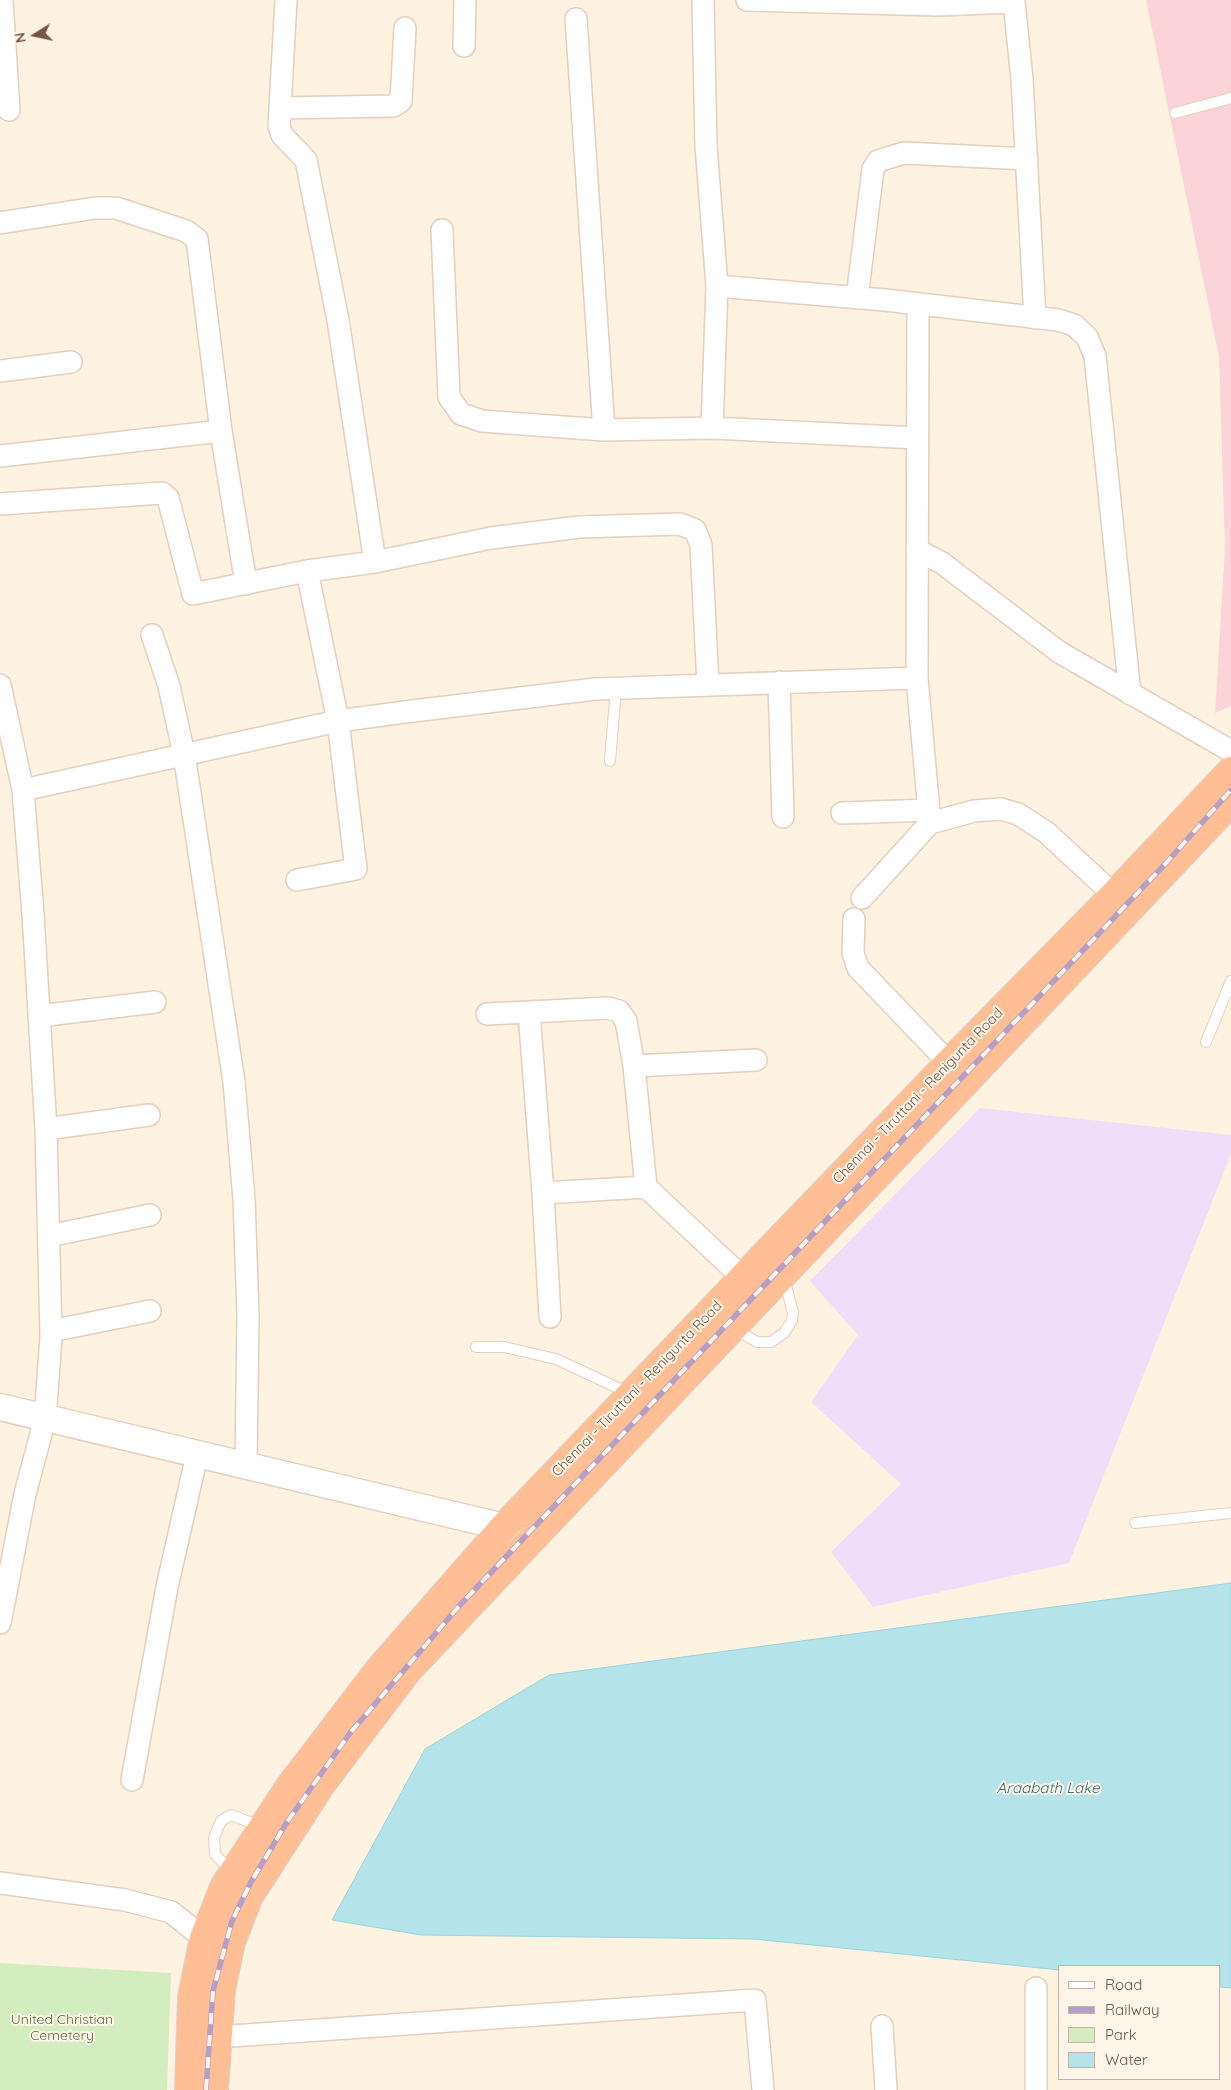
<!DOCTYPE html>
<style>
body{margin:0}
#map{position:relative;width:1231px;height:2090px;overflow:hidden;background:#fef2e1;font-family:Quicksand,sans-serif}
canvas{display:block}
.legend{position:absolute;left:1058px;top:1965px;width:162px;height:115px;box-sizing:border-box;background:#fff5e9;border:1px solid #c9b5a7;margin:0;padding:6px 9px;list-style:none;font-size:15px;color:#785545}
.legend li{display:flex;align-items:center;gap:10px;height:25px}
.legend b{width:25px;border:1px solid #c9b5a7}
.north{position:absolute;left:10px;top:10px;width:50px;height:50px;-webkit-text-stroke:4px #fff5e9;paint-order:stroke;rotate:260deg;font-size:14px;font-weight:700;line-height:20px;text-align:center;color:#785545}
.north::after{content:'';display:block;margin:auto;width:18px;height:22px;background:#785545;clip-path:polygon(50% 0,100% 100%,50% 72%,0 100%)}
</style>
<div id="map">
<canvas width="1231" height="2090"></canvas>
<ul class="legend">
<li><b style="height:6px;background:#fff"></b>Road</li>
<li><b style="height:6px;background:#b39fc8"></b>Railway</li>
<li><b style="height:14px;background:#d3edbe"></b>Park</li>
<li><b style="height:14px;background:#b4e4ea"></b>Water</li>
</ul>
<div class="north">N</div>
</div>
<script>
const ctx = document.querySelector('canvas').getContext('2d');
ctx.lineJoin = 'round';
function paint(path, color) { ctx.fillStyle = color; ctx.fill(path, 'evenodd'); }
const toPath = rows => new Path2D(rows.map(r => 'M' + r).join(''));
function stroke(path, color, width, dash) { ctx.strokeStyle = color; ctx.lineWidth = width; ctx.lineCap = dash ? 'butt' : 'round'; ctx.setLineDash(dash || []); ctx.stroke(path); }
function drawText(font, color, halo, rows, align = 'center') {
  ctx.font = font + ' Quicksand,sans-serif'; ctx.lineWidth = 4; ctx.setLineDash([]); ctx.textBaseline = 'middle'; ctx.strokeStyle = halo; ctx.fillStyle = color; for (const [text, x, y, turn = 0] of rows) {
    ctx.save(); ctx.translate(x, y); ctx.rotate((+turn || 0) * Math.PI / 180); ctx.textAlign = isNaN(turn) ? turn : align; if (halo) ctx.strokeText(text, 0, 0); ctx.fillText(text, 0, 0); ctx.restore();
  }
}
const education = toPath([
 [980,1108,1231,1135,1231,1154,1069,1563,873,1607,831,1552,901,1484,811,1402,858,1335,810,1281]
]);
const medical = toPath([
 [1146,0,1231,0,1231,706,1215,713,1225,549,1219,357]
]);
const green = toPath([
 [0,1963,171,1973,167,2090,0,2090]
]);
const water = toPath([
 [1231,1583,1231,1988,1220,1987,1220,1966,1060,1966,1060,1970,753,1939,421,1935,332,1920,425,1749,549,1675,1231,1583]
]);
const service = toPath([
 [1175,113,1231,98],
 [610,761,616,688],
 [1206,1042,1231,981],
 [734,1329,757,1342,771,1342,784,1333,792,1321,793,1313,784,1278],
 [476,1347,504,1347,556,1359,631,1394],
 [1135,1523,1231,1513],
 [232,1873,215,1854,214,1837,221,1821,231,1815,263,1827]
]);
const minor = toPath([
 [2,0,9,110],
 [286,0,279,126,282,135,306,160,338,320,375,562],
 [703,0,706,146,717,286,712,428],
 [747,0,938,5,1014,2,1022,79,1035,318],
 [576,19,604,430],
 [464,46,465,0],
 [280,108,393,106,401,101,405,28],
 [0,223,95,208,116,208,186,231,197,239,221,431],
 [442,230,449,397,461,414,482,421,604,430,712,428,917,438],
 [717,286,885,300,1058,320,1074,325,1087,337,1095,356,1130,694],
 [857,298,873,169,878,161,904,153,1027,159],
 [918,304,917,678,930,823],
 [0,371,71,362],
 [0,456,221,431,246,584],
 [0,504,162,493,168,498,193,594,307,571,375,562,491,538,579,527,680,524,695,530,701,545,708,685],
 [917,550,942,563,1059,652,1231,751],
 [152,635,169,686,184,754,234,1082,244,1199,248,1315,246,1466],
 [779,682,783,817],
 [0,685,23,790,33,914,46,1129,51,1337,45,1419,25,1494,0,1623],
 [23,790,338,721,405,712,595,689,917,678],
 [842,813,929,810],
 [297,880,356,869,338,721,307,571],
 [862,898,930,823,974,811,1001,809,1018,814,1046,832,1114,895],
 [854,919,853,953,858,968,949,1063],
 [487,1014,529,1012],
 [39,1016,155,1002],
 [634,1066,756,1060],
 [46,1129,149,1115],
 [646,1187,634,1066,626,1021,619,1011,608,1008,529,1012,543,1193,646,1187,743,1278],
 [543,1193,550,1317],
 [49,1236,150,1215],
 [51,1331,150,1311],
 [132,1780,167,1587,197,1455],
 [0,1883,125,1900,171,1912,215,1947],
 [1036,1988,1036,2090],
 [882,2026,886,2090],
 [217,2037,755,2000,763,2090]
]);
const tertiary = toPath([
 [0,1407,504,1527,525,1546]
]);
const trunk = toPath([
 [189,2090,192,1997,204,1938,224,1887,290,1786,378,1671,504,1527,949,1063,1114,895,1231,771],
 [214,2090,221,1990,231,1942,249,1896,320,1786,408,1670,1231,802]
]);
const rail = toPath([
 [206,2090,213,1991,232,1921,251,1882,287,1822,350,1733,460,1605,1167,862,1231,790]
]);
const streetNames = [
 ["Chennai - Tiruttani - Renigunta Road",918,1096,-46],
 ["Chennai - Tiruttani - Renigunta Road",637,1389,-46]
];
const parkNames = [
 ["United Christian",62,2020],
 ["Cemetery",62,2036]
];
const waterNames = [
 ["Araabath Lake",1048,1788]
];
paint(education, '#efdefa');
paint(medical, '#fdd3da');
paint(green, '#d3edbe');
paint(water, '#b4e4ea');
stroke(water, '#99d5dc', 1);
stroke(service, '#e5cfbe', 12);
stroke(minor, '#e5cfbe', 24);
stroke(tertiary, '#e5cfbe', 29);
stroke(trunk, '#dcd3cf', 30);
stroke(service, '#fff', 10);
stroke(minor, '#fff', 21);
stroke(tertiary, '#fff', 26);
stroke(trunk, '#ffbe94', 28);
stroke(rail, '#b39fc8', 5.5);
stroke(rail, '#fff5e9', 4, [11]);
drawText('14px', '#785545', '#fff5e9', streetNames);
drawText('14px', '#4f793a', '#fff5e9', parkNames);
drawText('italic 15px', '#38767f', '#fff5e9', waterNames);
</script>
